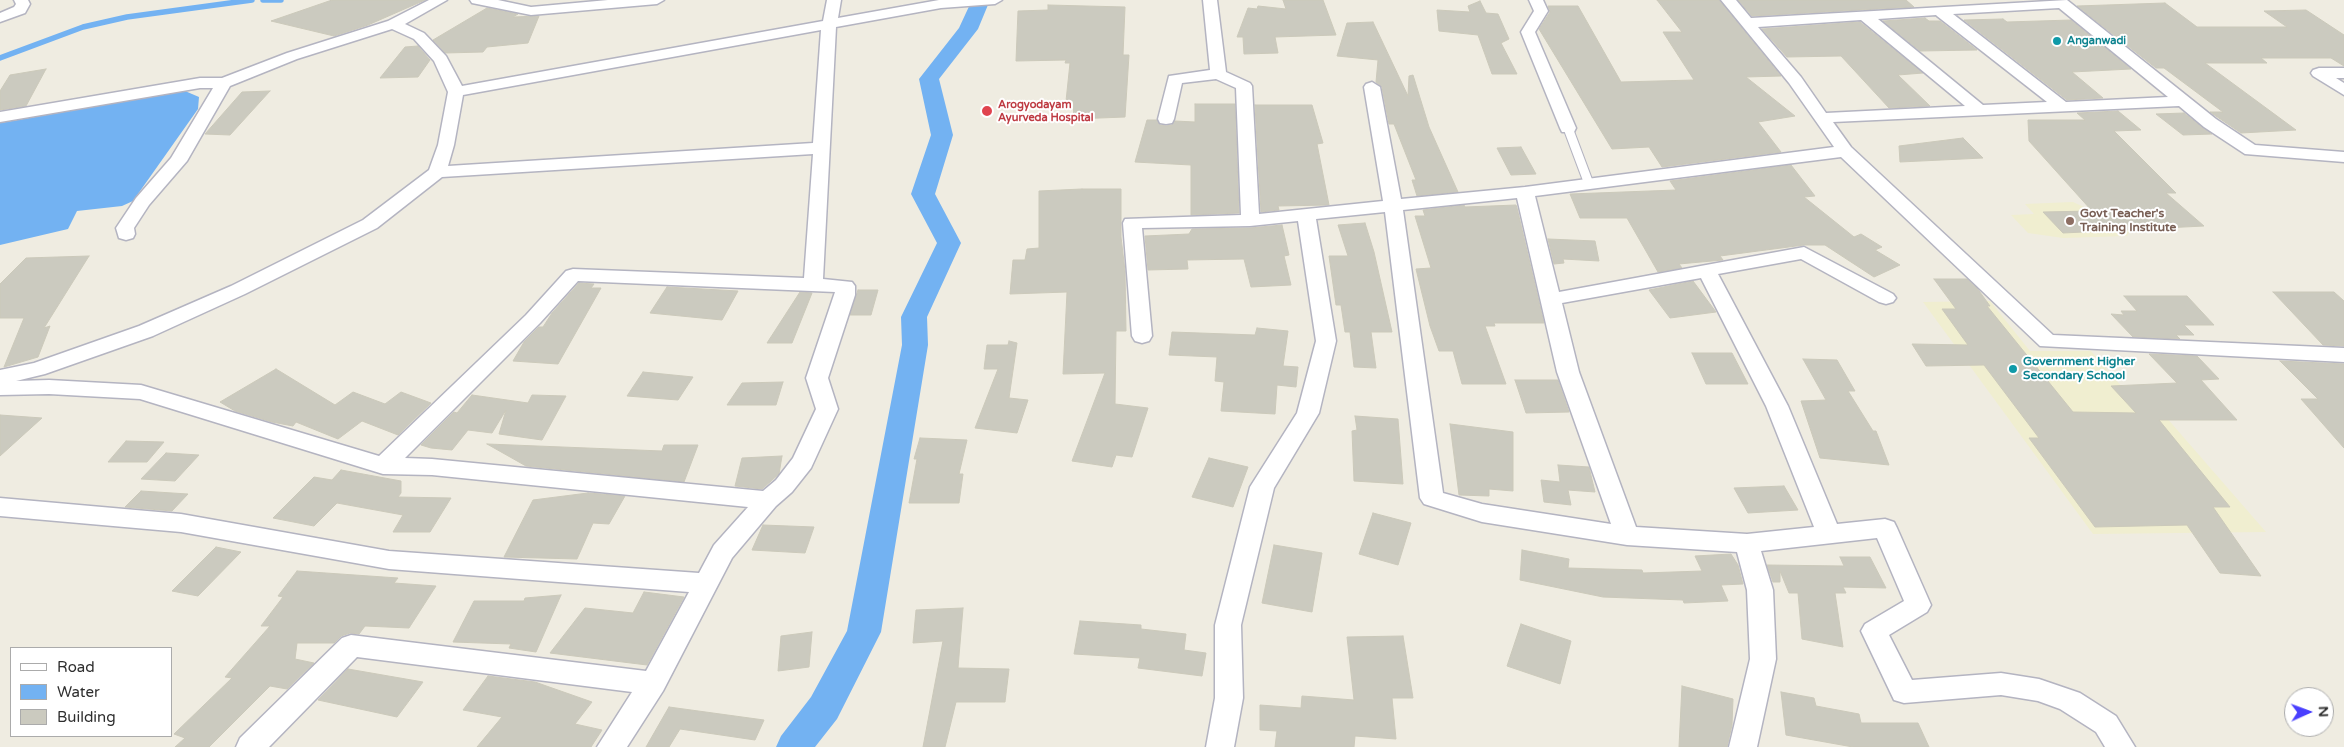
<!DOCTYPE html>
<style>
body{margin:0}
#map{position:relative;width:2344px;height:747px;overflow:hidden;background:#efece1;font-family:"Varela Round",sans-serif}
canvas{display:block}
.legend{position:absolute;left:10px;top:647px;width:162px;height:90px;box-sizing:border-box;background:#fff;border:1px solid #ababab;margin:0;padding:6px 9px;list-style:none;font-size:15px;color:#2e2e2e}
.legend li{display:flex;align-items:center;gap:10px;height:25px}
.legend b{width:25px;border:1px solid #ababab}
.north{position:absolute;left:2284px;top:687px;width:50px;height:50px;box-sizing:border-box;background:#fff;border:1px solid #ababab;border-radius:50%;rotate:88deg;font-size:14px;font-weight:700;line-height:20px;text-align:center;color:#2e2e2e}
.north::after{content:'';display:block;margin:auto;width:18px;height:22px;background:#493ffe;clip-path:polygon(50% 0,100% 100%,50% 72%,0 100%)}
</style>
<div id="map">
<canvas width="2344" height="747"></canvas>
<ul class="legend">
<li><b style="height:6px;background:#fff"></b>Road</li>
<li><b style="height:14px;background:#73b2f2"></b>Water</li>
<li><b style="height:14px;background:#cbcabf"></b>Building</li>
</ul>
<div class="north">N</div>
</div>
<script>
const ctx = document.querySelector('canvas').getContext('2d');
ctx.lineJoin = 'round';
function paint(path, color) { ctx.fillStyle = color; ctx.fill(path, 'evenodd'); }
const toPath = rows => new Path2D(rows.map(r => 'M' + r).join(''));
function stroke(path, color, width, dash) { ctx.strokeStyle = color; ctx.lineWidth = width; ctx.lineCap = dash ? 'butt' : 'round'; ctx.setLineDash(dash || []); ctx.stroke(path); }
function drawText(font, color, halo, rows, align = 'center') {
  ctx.font = font + ' "Varela Round",sans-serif'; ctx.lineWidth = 4; ctx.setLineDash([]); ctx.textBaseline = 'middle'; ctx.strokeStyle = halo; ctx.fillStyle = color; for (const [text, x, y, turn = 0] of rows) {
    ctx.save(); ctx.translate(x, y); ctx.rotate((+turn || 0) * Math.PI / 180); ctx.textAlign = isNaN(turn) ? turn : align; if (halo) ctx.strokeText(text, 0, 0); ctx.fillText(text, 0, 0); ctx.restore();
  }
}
const education = toPath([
 [2073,202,2093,211,2132,227,2127,236,2063,238,2028,233,2011,215,2034,214,2025,204],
 [1990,301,2030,351,2091,351,2141,409,2159,409,2266,532,2093,534,1923,302]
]);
const water = toPath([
 [185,91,199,97,198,109,133,201,122,206,77,211,68,229,0,245,0,123]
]);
const stream = toPath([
 [263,0,281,0],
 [0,58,83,27,127,17,252,0]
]);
const canal = toPath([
 [972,0,990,0,978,29,939,79,953,135,935,194,961,243,927,317,928,345,881,632,837,719,815,747,776,747,781,736,811,697,847,631,902,345,901,317,937,243,911,194,931,135,919,79,959,28,972,0]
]);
const building = toPath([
 [332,0,425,0,368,25,334,36,271,21,332,0],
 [1283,0,1323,0,1336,35,1275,37,1278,53,1244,54,1243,37,1237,37,1248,8,1257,9,1258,6,1286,9,1283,0],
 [1657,0,1719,0,1781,76,1746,77,1795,116,1758,122,1781,152,1662,167,1649,147,1612,149,1539,29,1550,12,1548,6,1578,6,1621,82,1694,80,1663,32,1682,32,1657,0],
 [1738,0,1906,0,1914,7,1752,16,1738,0],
 [1480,1,1486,13,1498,14,1509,39,1501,43,1517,74,1492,74,1478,35,1439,31,1437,10,1470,12,1468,6,1480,1],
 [2165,3,2197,27,2287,27,2264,11,2306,10,2344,35,2344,66,2331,58,2261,58,2267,63,2205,63,2296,130,2241,133,2210,112,2223,112,2164,68,2156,68,2077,6,2165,3],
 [1048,5,1125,7,1123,55,1129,55,1125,117,1074,119,1073,101,1066,101,1070,63,1065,63,1066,60,1016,61,1018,11,1048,10,1048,5],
 [487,8,518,14,513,17,539,16,528,43,487,47,483,52,445,53,433,40,487,8],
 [1925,18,1929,21,1940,21,1977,50,1920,51,1883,21,1925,18],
 [2003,19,2007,22,2071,20,2131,69,2072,72,2103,98,2067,100,1964,20,2003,19],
 [1373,22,1408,96,1409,76,1413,75,1429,127,1458,192,1417,196,1412,180,1416,180,1394,124,1389,124,1382,87,1376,82,1378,60,1337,56,1347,23,1373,22],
 [1860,22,1923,73,1898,75,1930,106,1889,108,1841,56,1787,57,1762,29,1860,22],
 [418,46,430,60,418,77,380,78,405,47,418,46],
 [46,69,26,106,0,110,0,91,10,75,46,69],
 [270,91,230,135,205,134,242,92,270,91],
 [1195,104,1235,104,1239,213,1191,215,1191,165,1135,162,1147,120,1157,120,1160,125,1166,126,1172,125,1175,121,1195,122,1195,104],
 [1255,105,1312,105,1323,143,1317,144,1329,205,1278,206,1279,210,1261,212,1255,105],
 [2118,111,2141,130,2114,131,2176,193,2166,193,2204,226,2063,233,2043,212,2092,211,2029,141,2028,120,2085,120,2077,113,2118,111],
 [2184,113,2203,128,2212,134,2183,135,2156,114,2184,113],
 [1963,138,1983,158,1900,162,1899,146,1963,138],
 [1521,147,1536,174,1511,175,1497,148,1521,147],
 [1791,165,1815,196,1804,197,1854,237,1861,234,1882,247,1875,250,1900,265,1874,277,1825,245,1804,245,1720,256,1723,260,1679,264,1682,268,1658,272,1627,218,1580,218,1570,194,1676,190,1670,181,1791,165],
 [1082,189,1121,189,1121,237,1125,271,1126,331,1116,331,1115,404,1148,408,1132,457,1116,455,1112,467,1072,461,1105,373,1063,374,1067,292,1010,294,1013,260,1025,260,1027,249,1039,248,1039,191,1082,189],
 [1464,205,1465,207,1516,205,1517,208,1544,323,1494,323,1495,326,1485,326,1506,384,1462,384,1453,351,1439,351,1430,326,1416,269,1431,268,1415,216,1425,216,1423,210,1464,205],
 [1365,223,1374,252,1392,332,1371,332,1376,368,1354,367,1350,332,1345,332,1341,305,1336,305,1329,256,1348,256,1338,225,1365,223],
 [1282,225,1289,255,1284,256,1291,285,1251,287,1244,259,1187,260,1188,269,1148,270,1145,236,1189,234,1192,229,1250,228,1282,225],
 [1548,239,1595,241,1599,261,1563,259,1564,263,1554,264,1548,239],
 [89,256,44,328,50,326,38,357,4,367,24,318,0,318,0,284,26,258,89,256],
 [1934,279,1967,279,1977,288,1990,306,1987,306,2073,412,2136,413,2111,386,2177,383,2149,354,2197,356,2219,379,2201,380,2237,420,2159,420,2230,507,2213,507,2261,576,2220,573,2187,525,2095,527,2029,438,2039,438,1984,365,1926,366,1912,344,1968,345,1942,309,1956,309,1934,279],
 [1693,281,1716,312,1670,318,1649,290,1693,281],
 [579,283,594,284,591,288,601,288,558,364,513,361,524,342,539,327,543,327,552,313,579,283],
 [667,287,738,291,722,320,650,313,667,287],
 [858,290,878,290,871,315,850,315,858,290],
 [800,292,812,293,792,343,767,343,800,292],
 [2273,292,2334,292,2344,301,2344,346,2323,345,2273,292],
 [2124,296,2187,296,2214,325,2184,325,2194,335,2176,335,2180,339,2133,337,2111,314,2124,315,2121,311,2137,311,2124,296],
 [1257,328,1288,331,1283,366,1298,367,1296,387,1277,385,1275,414,1221,411,1224,382,1215,381,1217,357,1169,355,1172,332,1255,335,1257,328],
 [1009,341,1017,343,1009,398,1028,400,1017,433,975,428,998,369,984,369,987,345,1008,345,1009,341],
 [1692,353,1732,353,1748,384,1706,384,1692,353],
 [1803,359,1837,360,1855,391,1848,391,1873,431,1876,431,1889,465,1820,458,1801,401,1826,400,1803,359],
 [2280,361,2344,364,2344,448,2301,399,2318,399,2280,361],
 [276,369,335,405,353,392,385,404,401,392,431,403,398,435,362,421,338,439,296,422,293,426,272,422,235,411,220,402,276,369],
 [643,372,693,377,678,400,627,396,643,372],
 [1515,380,1558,380,1569,412,1526,413,1515,380],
 [783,382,776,405,727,405,742,383,783,382],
 [472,395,528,403,532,395,566,396,542,440,499,434,506,410,492,433,468,430,452,450,431,448,421,445,454,412,457,413,472,395],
 [0,415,42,418,0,456,0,415],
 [1355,416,1398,419,1403,484,1354,481,1352,431,1357,430,1355,416],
 [1450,424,1513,432,1513,491,1489,489,1489,496,1459,495,1450,424],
 [920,438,967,440,959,474,963,474,959,503,909,503,917,459,914,459,920,438],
 [126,441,164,442,147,462,108,462,126,441],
 [487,444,662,451,664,445,698,445,684,482,526,466,487,444],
 [166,453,199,455,175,481,141,479,166,453],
 [782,456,779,474,762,489,735,486,742,458,782,456],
 [1209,458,1248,467,1233,507,1192,497,1209,458],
 [1558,465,1589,467,1595,492,1568,490,1571,505,1544,502,1541,480,1560,482,1558,465],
 [341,470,401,481,401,493,398,497,451,498,430,532,393,532,403,515,337,503,314,526,273,518,314,477,332,480,341,470],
 [1784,486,1798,510,1748,513,1734,488,1784,486],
 [141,491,188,494,172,511,125,507,141,491],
 [588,493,625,496,609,524,593,523,577,559,504,557,533,500,588,493],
 [1373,513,1411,523,1398,565,1359,554,1373,513],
 [763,525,814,527,805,553,752,550,763,525],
 [1274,545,1322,553,1312,612,1262,603,1274,545],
 [216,547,241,552,198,596,172,591,216,547],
 [1522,550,1569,559,1568,568,1642,570,1643,573,1702,571,1695,556,1731,554,1738,565,1743,584,1721,585,1728,601,1684,603,1683,600,1603,597,1520,580,1522,550],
 [1840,557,1870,557,1886,588,1843,587,1846,593,1835,593,1843,647,1802,639,1798,593,1789,593,1780,571,1780,582,1773,582,1767,565,1844,566,1840,557],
 [297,571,398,578,394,583,436,586,409,628,365,626,359,634,350,633,341,636,334,643,297,643,295,659,314,663,287,689,270,686,209,747,175,747,185,738,174,734,232,678,225,677,270,626,261,626,283,597,278,596,297,571],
 [644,592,684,597,647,665,550,653,585,608,633,613,644,592],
 [561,595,536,652,509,648,511,644,453,642,474,601,524,601,525,598,561,595],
 [963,608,958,668,1009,669,1005,702,956,702,945,747,923,747,943,641,913,643,916,610,963,608],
 [1080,621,1141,625,1141,629,1186,634,1184,650,1206,653,1202,676,1138,668,1140,658,1074,654,1080,621],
 [1521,624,1571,641,1560,684,1507,666,1521,624],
 [812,632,809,667,778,671,781,636,812,632],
 [1403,636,1413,698,1392,698,1396,739,1355,736,1354,747,1275,747,1277,731,1260,730,1260,705,1301,708,1302,696,1354,700,1347,637,1403,636],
 [348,669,423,682,397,717,318,700,348,669],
 [488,676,535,682,592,702,575,724,602,730,591,747,477,747,502,717,463,710,488,676],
 [1682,686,1733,699,1732,725,1727,747,1679,747,1682,686],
 [1781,692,1814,698,1816,706,1859,714,1861,723,1918,723,1929,747,1853,747,1786,735,1781,692],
 [669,707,764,720,755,740,680,729,669,747,646,747,669,707]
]);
const service = toPath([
 [1568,128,1589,184]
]);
const minor = toPath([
 [14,0,28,0,30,4,25,13,0,22,0,13,14,7,16,4,14,0],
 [429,0,447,0,405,24,424,33,446,56,462,86,823,21,827,0,841,0,838,18,939,0,1002,0,995,4,941,8,836,27,823,279,852,282,855,286,855,295,828,378,838,409,811,468,792,492,776,506,732,558,663,691,627,747,597,747,632,692,357,657,269,747,236,747,240,738,342,638,351,635,646,671,689,592,389,569,181,532,0,516,0,498,181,514,389,551,699,573,714,545,748,507,432,475,383,474,140,399,49,394,0,395,0,370,34,363,139,326,231,286,363,220,429,170,438,145,448,92,434,61,414,39,392,29,297,59,230,86,187,161,149,205,134,228,135,234,133,238,126,240,119,238,116,228,136,198,171,158,213,88,200,88,0,122,0,112,200,78,222,78,287,53,388,21,429,0],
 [821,30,813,143,448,166,454,145,463,95,821,30],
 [813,154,804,278,573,269,566,271,526,315,379,456,141,385,49,380,16,381,45,374,153,336,245,294,377,228,442,177,813,154],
 [578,281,835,292,806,378,816,409,793,458,776,480,763,491,432,459,405,458,540,323,578,281],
 [470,0,498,0,531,7,608,0,664,0,657,4,531,15,472,3,470,0],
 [1203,0,1217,0,1226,72,1250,83,1252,86,1259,214,1383,201,1364,87,1366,84,1372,82,1380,87,1401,199,1525,187,1834,147,1789,83,1721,0,1736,0,1751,18,2067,0,2216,119,2255,145,2344,152,2344,162,2245,154,2204,127,2179,106,1833,122,1851,147,2053,335,2344,348,2344,362,2040,346,1841,157,1535,196,1559,292,1804,247,1893,294,1896,298,1893,302,1886,304,1879,302,1801,259,1718,274,1788,406,1837,524,1885,519,1894,522,1897,528,1931,605,1927,612,1889,635,1912,680,2001,673,2039,679,2080,693,2116,716,2135,747,2105,747,2096,732,2060,709,2038,701,2001,695,1904,703,1894,700,1861,631,1865,624,1904,601,1877,538,1761,551,1773,590,1776,659,1757,747,1729,747,1750,659,1747,590,1737,552,1627,545,1482,522,1424,504,1420,498,1385,212,1316,219,1336,341,1319,413,1274,488,1241,625,1243,698,1234,747,1206,747,1215,698,1215,625,1250,487,1297,413,1316,341,1298,221,1250,226,1142,228,1152,336,1149,341,1142,343,1135,341,1132,336,1123,223,1125,219,1241,215,1236,88,1216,79,1182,83,1174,119,1172,123,1166,124,1160,123,1158,119,1169,76,1210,70,1203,0],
 [2059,8,2168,97,2066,102,1953,14,2059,8],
 [1936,15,1937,16,2047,102,1983,105,1878,19,1936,15],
 [1861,20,1965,106,1826,113,1801,77,1758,27,1861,20],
 [1517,198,1557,372,1611,524,1482,504,1443,493,1403,210,1517,198],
 [1701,278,1766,406,1814,527,1747,534,1636,527,1579,372,1562,303,1701,278],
 [1529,0,1543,0,1548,11,1535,32,1576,128,1574,132,1562,132,1560,128,1521,32,1534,11,1529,0],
 [2319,68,2344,68,2344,78,2336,78,2344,83,2344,95,2313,76,2311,73,2313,70,2319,68]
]);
const markers = [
 [2057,41,5,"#0f9aa8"],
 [987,111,6,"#e0444e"],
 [2070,221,5,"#8d6e63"],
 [2013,369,5,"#0f9aa8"]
];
const farCulturenames = [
 ["Anganwadi",2067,41]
];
const farHealthnames = [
 ["Arogyodayam",998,105],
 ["Ayurveda Hospital",998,118]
];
const educationNames = [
 ["Govt Teacher's",2080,214],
 ["Training Institute",2080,228]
];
const cultureNames = [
 ["Government Higher",2023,362],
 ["Secondary School",2023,376]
];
paint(education, '#f0eed0');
paint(water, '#73b2f2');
stroke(stream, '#73b2f2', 5.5);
paint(canal, '#73b2f2');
paint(building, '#cbcabf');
stroke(building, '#cbc9ba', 1);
stroke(service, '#b4b4c1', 11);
stroke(minor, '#b4b4c1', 3);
stroke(service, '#fff', 9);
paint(minor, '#fff');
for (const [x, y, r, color] of markers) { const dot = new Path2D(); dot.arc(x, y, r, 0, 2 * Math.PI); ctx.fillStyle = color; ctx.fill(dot); stroke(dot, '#fff', 2); }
drawText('bold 11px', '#0d838f', '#fff', farCulturenames, 'left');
drawText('bold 11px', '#be3a42', '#fff', farHealthnames, 'left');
drawText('bold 12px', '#785e54', '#fff', educationNames, 'left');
drawText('bold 12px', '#0d838f', '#fff', cultureNames, 'left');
</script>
